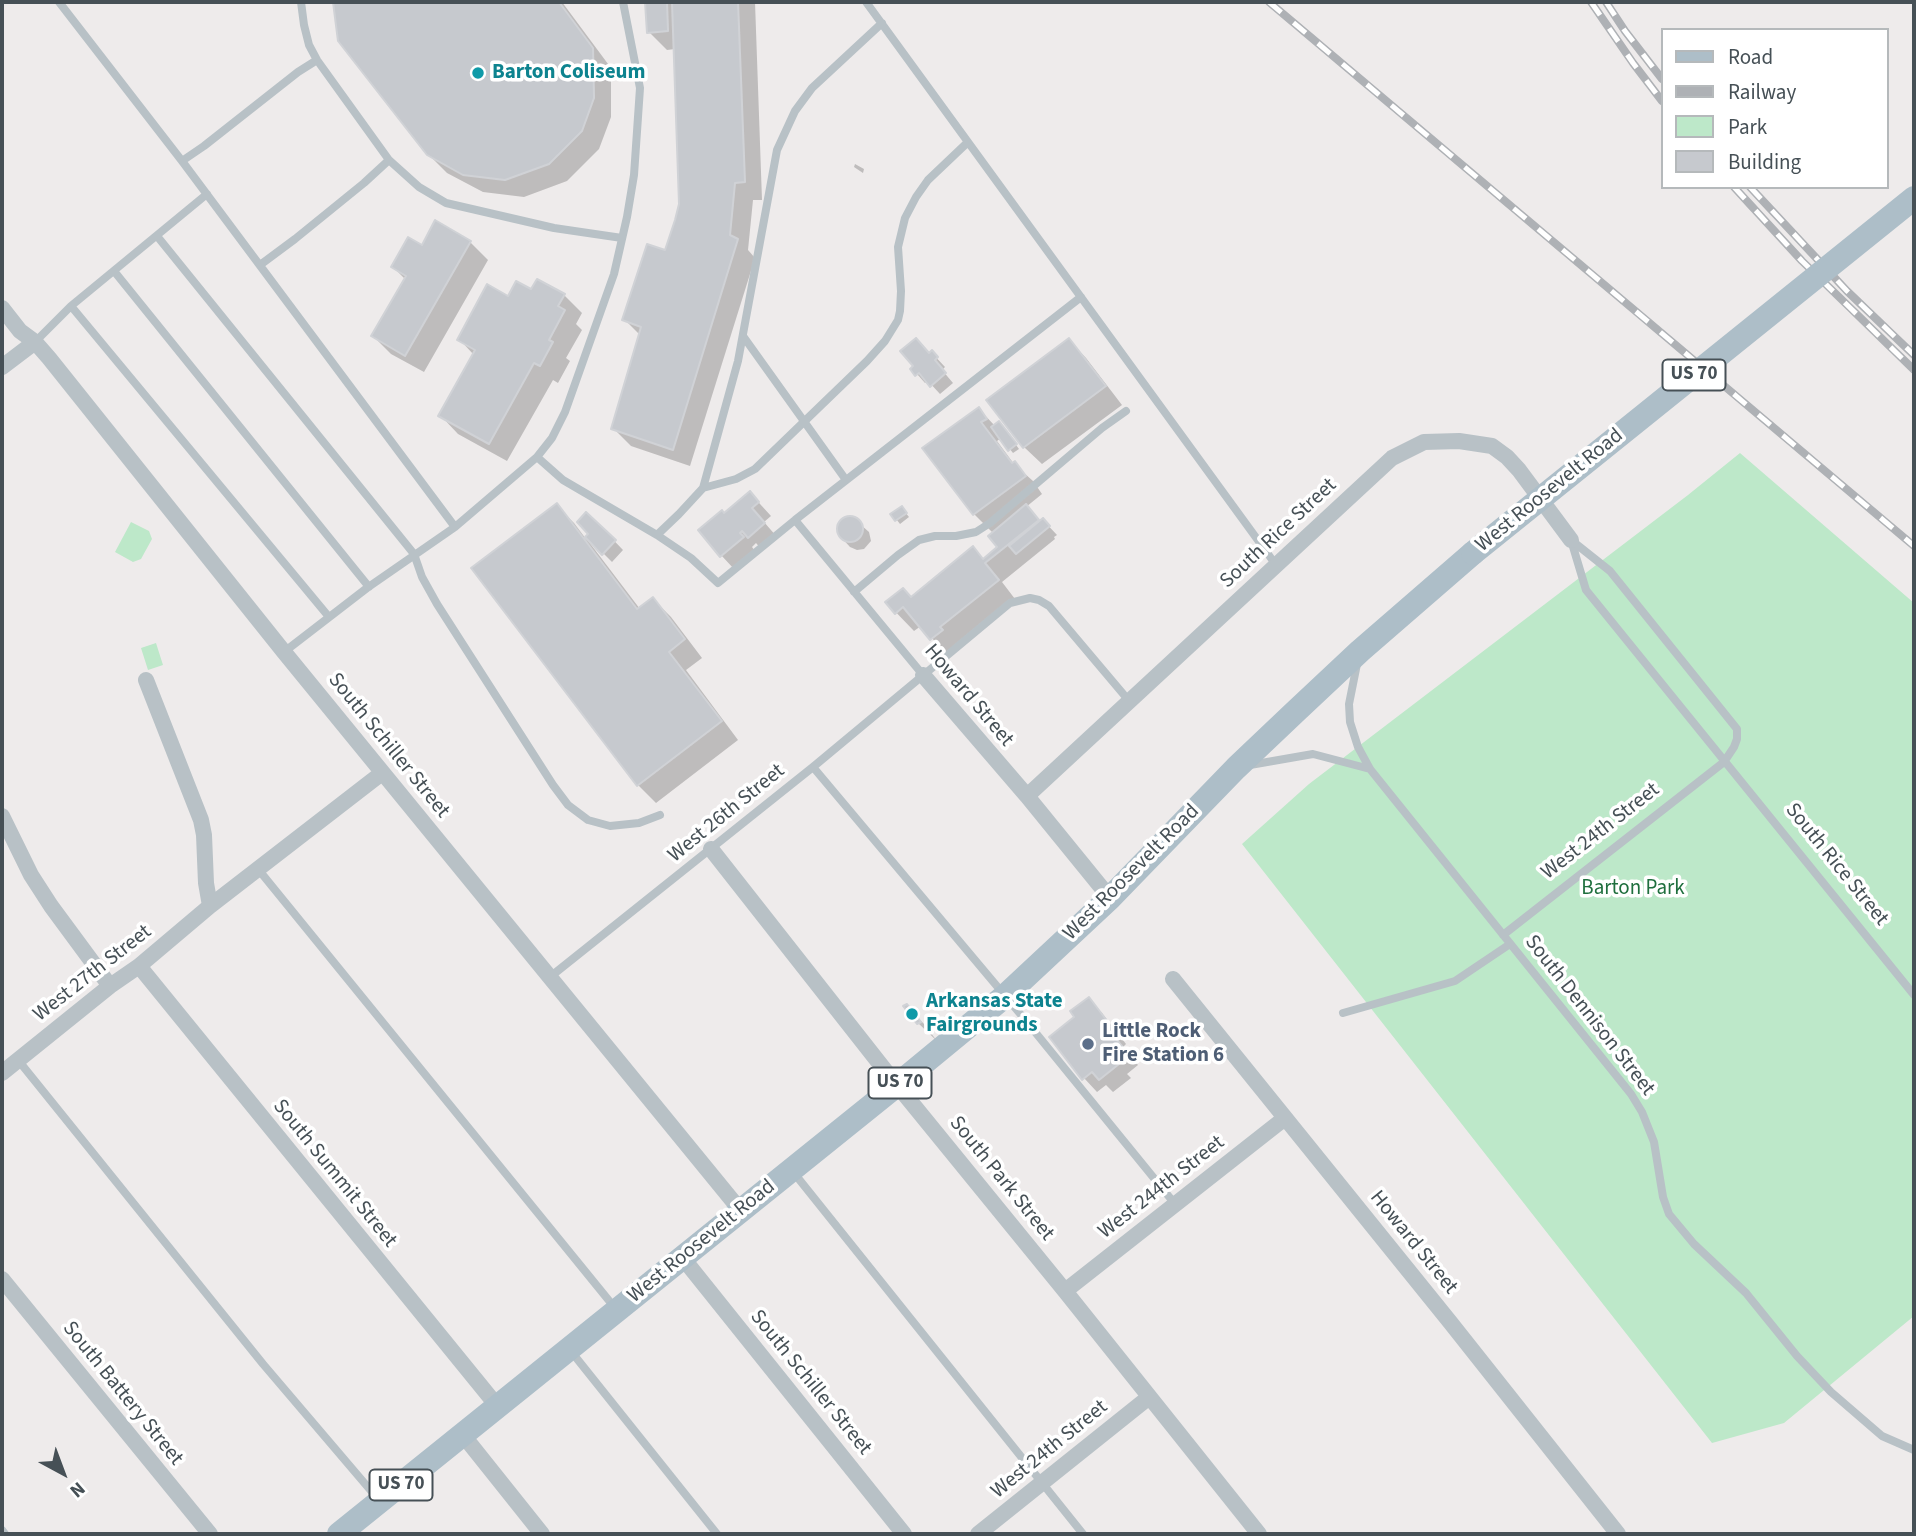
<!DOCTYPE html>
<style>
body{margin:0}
#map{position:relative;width:1916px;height:1536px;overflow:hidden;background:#eeebeb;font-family:"Source Sans 3",sans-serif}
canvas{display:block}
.frame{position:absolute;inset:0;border:4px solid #465056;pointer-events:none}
.legend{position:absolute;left:1661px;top:28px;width:228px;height:161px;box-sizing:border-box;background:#fff;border:2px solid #b5b9bb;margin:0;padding:9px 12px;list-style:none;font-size:21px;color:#465056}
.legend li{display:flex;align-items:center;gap:14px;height:35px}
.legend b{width:35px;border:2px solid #b5b9bb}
.north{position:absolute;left:28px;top:1438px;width:70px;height:70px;-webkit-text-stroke:5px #fff;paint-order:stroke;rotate:139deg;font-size:19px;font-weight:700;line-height:28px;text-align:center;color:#465056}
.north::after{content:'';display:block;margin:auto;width:24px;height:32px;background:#465056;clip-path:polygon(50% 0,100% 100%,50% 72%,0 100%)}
</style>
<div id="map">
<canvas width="1916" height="1536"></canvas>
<div class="frame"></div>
<ul class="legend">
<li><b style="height:9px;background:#adbec8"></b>Road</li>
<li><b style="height:9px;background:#aeb1b5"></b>Railway</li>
<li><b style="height:19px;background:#bde8c9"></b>Park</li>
<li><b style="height:19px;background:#c6c9ce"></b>Building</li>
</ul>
<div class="north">N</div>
</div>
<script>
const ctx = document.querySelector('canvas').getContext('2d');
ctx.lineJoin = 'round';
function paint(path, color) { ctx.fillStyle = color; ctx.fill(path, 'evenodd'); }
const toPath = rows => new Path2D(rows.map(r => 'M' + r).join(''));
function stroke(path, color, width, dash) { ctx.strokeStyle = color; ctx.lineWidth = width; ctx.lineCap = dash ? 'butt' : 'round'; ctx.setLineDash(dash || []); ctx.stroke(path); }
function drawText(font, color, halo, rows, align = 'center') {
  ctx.font = font + ' "Source Sans 3",sans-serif'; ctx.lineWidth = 7; ctx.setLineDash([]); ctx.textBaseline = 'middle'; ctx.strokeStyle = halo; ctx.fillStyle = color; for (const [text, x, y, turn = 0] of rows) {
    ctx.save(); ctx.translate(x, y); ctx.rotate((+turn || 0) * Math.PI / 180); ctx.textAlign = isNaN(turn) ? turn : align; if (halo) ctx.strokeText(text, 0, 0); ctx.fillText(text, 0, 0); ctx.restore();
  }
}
const green = toPath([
 [1740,453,1914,603,1914,1316,1784,1423,1712,1443,1242,844,1309,784,1688,495],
 [131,522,149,531,152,539,141,559,133,562,115,552],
 [156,643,163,665,148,670,141,648]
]);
const shadow = toPath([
 [335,2,562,2,611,68,611,117,599,149,567,181,524,197,483,192,447,173,428,154,340,40],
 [647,2,755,2,762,200,753,200,748,250,755,258,690,466,631,446,613,428,641,336,624,319,666,252,680,204,675,49,667,50,649,32],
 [855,164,864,169,863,173,854,167],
 [470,242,488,260,424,372,391,354,373,336,406,280,393,267,422,247],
 [532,292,564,295,582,313,576,324,582,330,566,358,570,361,558,383,553,380,507,461,458,434,441,416,474,355,459,339,509,298],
 [1069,340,1086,358,1122,405,1042,464,1024,447],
 [932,353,945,367,942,370,953,383,940,394,928,381,925,383,917,374],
 [979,409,995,426,1003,427,1019,449,1013,453,1001,438,997,441,1014,464,1033,481,1042,494,1026,507,1041,522,1043,520,1057,535,1054,537,1055,539,1002,582,1015,599,949,657,921,626,914,631,887,603,912,599,973,549,984,560,999,548,993,533,974,514],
 [750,493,771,516,764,522,777,537,762,550,756,543,752,547,755,551,734,569,721,555,724,515],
 [556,505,574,523,586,539,599,525,623,550,612,562,591,541,589,542,640,609,653,599,671,617,702,658,686,670,738,740,656,803,638,785,473,568],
 [905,512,909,517,900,524,893,515],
 [845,518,853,518,869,532,871,541,864,549,857,550,850,547,839,535,838,527],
 [1088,999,1102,1013,1126,1044,1123,1047,1138,1065,1127,1074,1131,1078,1113,1092,1106,1085,1097,1092,1084,1078,1076,1017],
 [907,1006,924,1024,937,1041,918,1023]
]);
const building = toPath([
 [333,2,559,2,593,48,594,98,582,131,549,164,505,180,463,175,427,155,338,41,333,2],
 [645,2,667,2,668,31,647,33,645,2],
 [672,2,738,2,745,182,735,183,730,235,738,239,673,450,611,429,641,327,622,320,647,244,665,250,675,220,679,204,672,2],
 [435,220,471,241,405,356,371,336,406,276,391,267,408,237,422,245,435,220],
 [537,279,565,294,558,306,565,310,549,340,553,342,540,366,534,363,489,444,438,416,475,350,457,340,487,284,508,296,516,281,531,289,537,279],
 [916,338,929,353,932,350,938,357,935,360,946,373,930,387,919,373,915,376,910,369,913,366,900,351,916,338],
 [1069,338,1106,386,1023,448,986,400,1069,338],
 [979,407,987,419,981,422,1012,463,1015,461,1026,476,973,515,922,448,979,407],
 [999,421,1017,444,1008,451,991,427,999,421],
 [750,491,759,502,752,508,765,523,748,538,742,531,740,533,744,537,720,557,698,530,722,510,724,513,750,491],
 [557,503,637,609,653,597,685,639,669,652,722,721,637,786,471,568,557,503],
 [1026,504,1039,520,985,563,999,580,940,627,943,630,930,640,903,607,895,614,885,602,903,588,911,597,973,546,983,559,997,547,988,536,1026,504],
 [902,506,907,513,895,521,890,514,902,506],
 [586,512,616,540,602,555,585,537,588,534,577,522,586,512],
 '837 529a13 13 0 1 1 26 0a13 13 0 1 1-26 0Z',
 [1043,518,1050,526,1016,554,1009,546,1043,518],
 [1089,997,1114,1030,1111,1033,1126,1051,1115,1060,1119,1064,1099,1080,1092,1072,1082,1080,1049,1037,1074,1017,1070,1011,1089,997],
 [907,1004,921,1022,917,1024,903,1006,907,1004]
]);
const service = toPath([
 [59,2,182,161,455,527],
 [301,2,304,25,309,45,317,60,389,160,419,187,446,203,554,228,622,238],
 [866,2,1276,565],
 [182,161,204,146,298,72,317,60],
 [157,236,414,554,422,577,437,604,553,785,568,805,588,820,610,826,639,823,660,815],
 [260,265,295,239,364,183,389,160],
 [114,271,369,587],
 [71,306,329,617],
 [743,336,846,480],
 [35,342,71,306,207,194],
 [537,457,563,480,657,535,691,558,718,583,795,520,1081,297],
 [703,488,738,361,777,150,795,111,812,88,882,23],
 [795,520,923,675],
 [657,535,679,514,703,488,736,479,755,469,867,361,885,341,898,320,900,311,901,291,898,247,905,218,916,197,928,180,968,142],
 [1571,540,1586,590,1914,995],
 [854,592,898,555,919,540,935,536,956,536,976,532,990,523,1102,428,1126,411],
 [284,652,367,588,455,527,537,457,552,438,565,412,614,274,627,217,634,175,640,88,623,2],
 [1357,664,1349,704,1350,722,1358,747,1370,769,1631,1094,1642,1112,1654,1142,1663,1197,1669,1214,1694,1244,1746,1293,1797,1356,1831,1392,1882,1436,1914,1450],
 [1250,765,1313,754,1370,769],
 [813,767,1022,1016,1175,1204],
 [258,869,615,1308],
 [1503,935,1724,762,1734,747,1737,739,1737,729,1610,571,1571,540],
 [550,977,813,767,1010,603,1030,598,1039,600,1049,606,1130,702],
 [1343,1013,1455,981,1510,944],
 [18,1060,263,1364,378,1499],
 [794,1173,1083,1534],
 [570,1350,717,1534],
 [2,1530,5,1534]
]);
const minor = toPath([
 [2,308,20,331,35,342,49,358,284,652,741,1211],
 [2,367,35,342],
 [923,675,1027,796,1110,898],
 [1027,796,1392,458,1424,442,1459,441,1492,446,1507,457,1519,470,1571,540],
 [2,816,31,875,51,906,110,986],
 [711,849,884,1069,1065,1291,1259,1534],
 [210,906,382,773],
 [139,966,498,1407],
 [1173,979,1450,1322,1618,1534],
 [2,1073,110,986,139,966,210,906,206,883,204,835,201,820,146,680],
 [682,1257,904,1534],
 [2,1279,210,1534],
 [1065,1291,1285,1118],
 [463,1435,542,1534],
 [978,1534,1148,1398]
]);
const primary = toPath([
 [339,1534,897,1085,1005,996,1110,898,1236,768,1295,712,1360,651,1473,553]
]);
const rail = toPath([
 [1269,2,1914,546],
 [1591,2,1633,63,1662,101],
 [1606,2,1625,31,1662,79],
 [1734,187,1802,261,1914,370],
 [1750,187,1847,291,1914,355]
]);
const primaryBridge = toPath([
 [1473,553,1914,198]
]);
const markers = [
 [478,73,7,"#0f9aa8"],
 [912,1014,7,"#0f9aa8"],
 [1088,1044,7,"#5c6f8a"]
];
const shields = [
 [1694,375,63],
 [900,1083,63],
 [401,1485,63]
];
const shieldNames = [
 ["US 70",1694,375],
 ["US 70",900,1083],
 ["US 70",401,1485]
];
const cultureNames = [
 ["Barton Coliseum",492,73],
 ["Arkansas State",926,1002],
 ["Fairgrounds",926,1026]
];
const streetNames = [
 ["West Roosevelt Road",1550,491,-39],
 ["South Rice Street",1279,534,-43],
 ["Howard Street",968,696,50],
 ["South Schiller Street",388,746,51],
 ["West 26th Street",727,814,-39],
 ["West 24th Street",1601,832,-38],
 ["South Rice Street",1836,865,51],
 ["West Roosevelt Road",1132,873,-45],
 ["West 27th Street",93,974,-38],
 ["South Dennison Street",1589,1016,52],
 ["South Summit Street",334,1174,51],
 ["South Park Street",1001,1179,51],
 ["West 244th Street",1162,1188,-38],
 ["West Roosevelt Road",702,1242,-39],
 ["Howard Street",1413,1243,51],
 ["South Schiller Street",810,1383,51],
 ["South Battery Street",122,1394,51],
 ["West 24th Street",1050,1450,-39]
];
const parkNames = [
 ["Barton Park",1633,889]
];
const serviceNames = [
 ["Little Rock",1102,1032],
 ["Fire Station 6",1102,1056]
];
paint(green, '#bde8c9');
paint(shadow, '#0003');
paint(building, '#c6c9ce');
stroke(building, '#d0d2d6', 2);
stroke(service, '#b8c1c6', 8);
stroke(minor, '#b8c1c6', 16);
stroke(primary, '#adbec8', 24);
stroke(rail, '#aeb1b5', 8);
stroke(rail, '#fff', 5, [16]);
stroke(primaryBridge, '#adbec8', 24);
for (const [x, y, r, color] of markers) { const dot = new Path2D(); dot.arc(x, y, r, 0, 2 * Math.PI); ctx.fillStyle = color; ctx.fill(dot); stroke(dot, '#fff', 2.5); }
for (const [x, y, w] of shields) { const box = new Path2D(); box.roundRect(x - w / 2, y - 15.5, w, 31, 5); ctx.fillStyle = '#fff'; ctx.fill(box); stroke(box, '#465056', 2); }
drawText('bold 19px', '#465056', null, shieldNames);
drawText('bold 21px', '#0d838f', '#fff', cultureNames, 'left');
drawText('21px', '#465056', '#fff', streetNames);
drawText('21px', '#1f6f3e', '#fff', parkNames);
drawText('bold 21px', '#4e5e75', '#fff', serviceNames, 'left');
</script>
